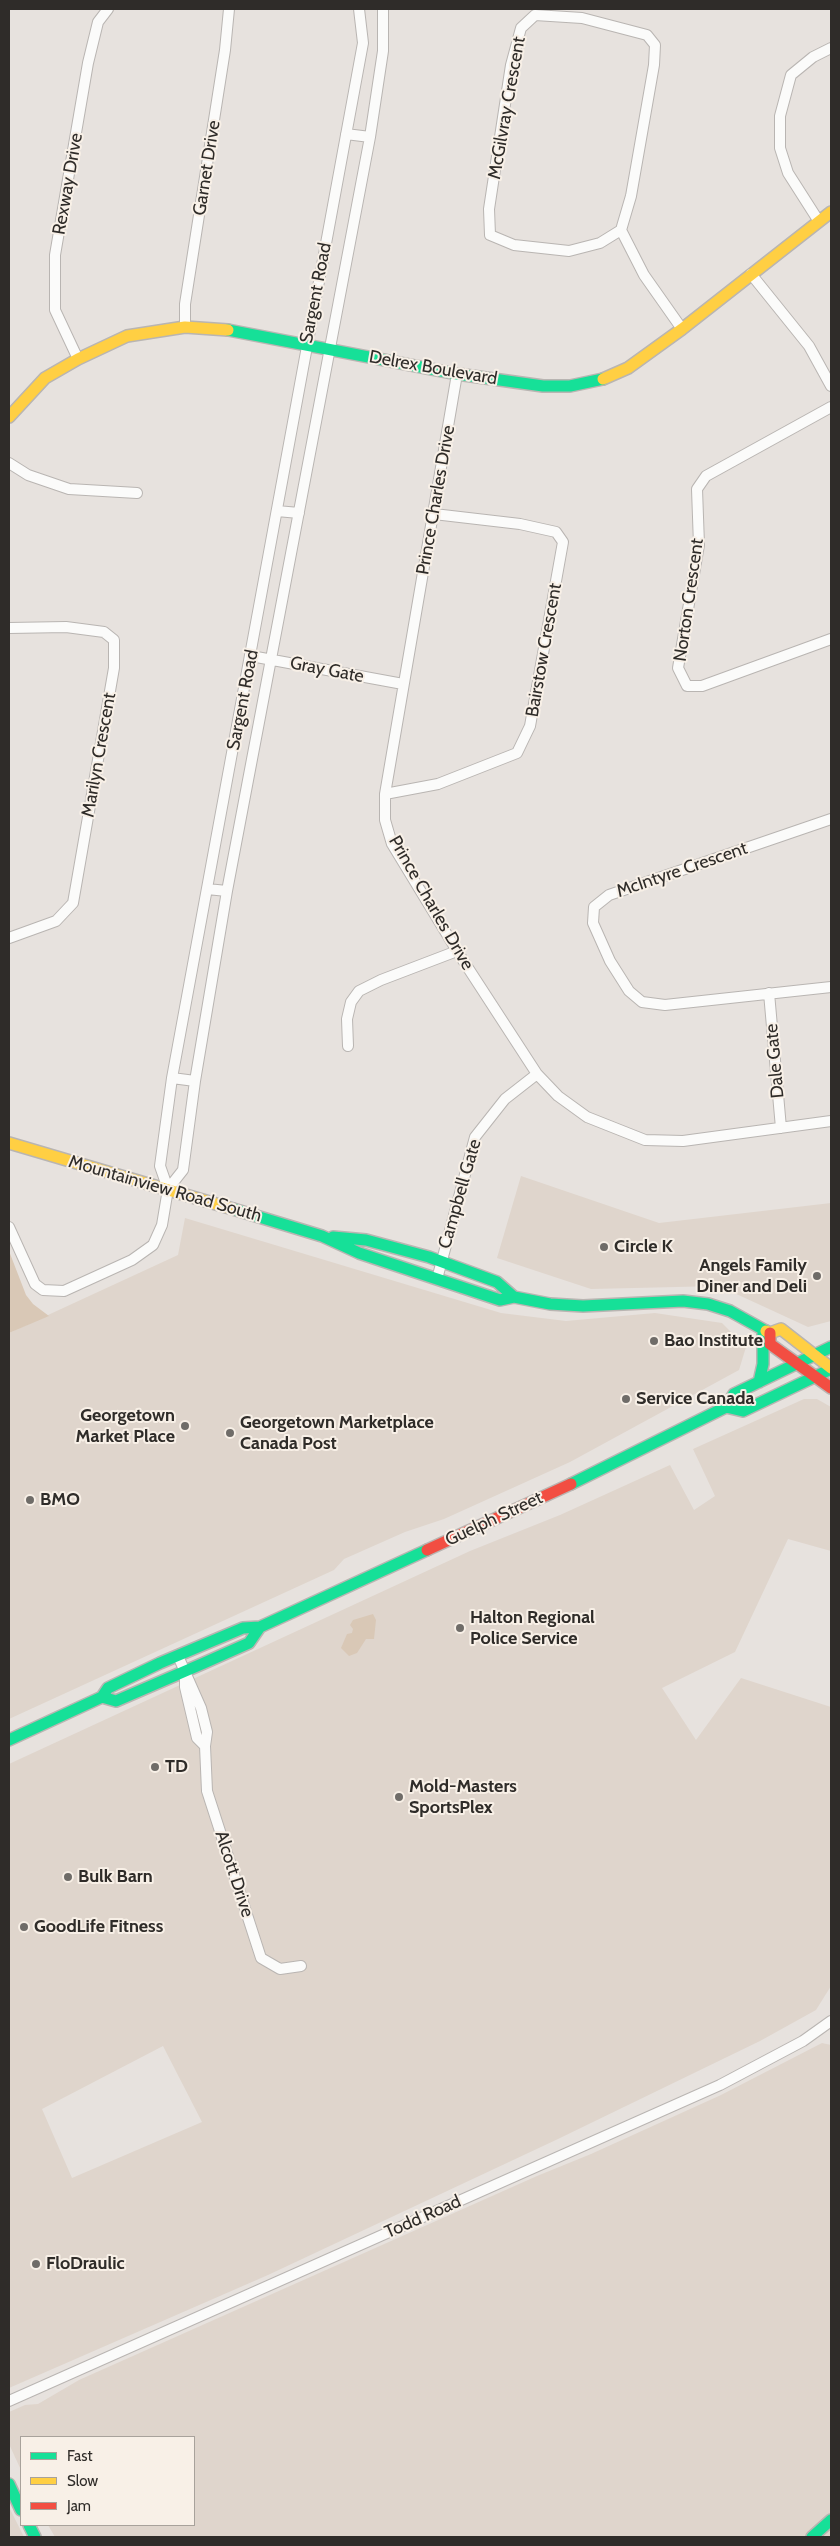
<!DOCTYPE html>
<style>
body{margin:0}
#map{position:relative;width:840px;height:2546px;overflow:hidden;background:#e7e2de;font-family:Cabin,sans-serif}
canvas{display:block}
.frame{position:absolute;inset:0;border:10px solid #2f2c29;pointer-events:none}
.legend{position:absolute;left:20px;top:2436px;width:175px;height:90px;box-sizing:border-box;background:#f8f0e7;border:1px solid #a8a29b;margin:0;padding:6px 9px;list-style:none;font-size:15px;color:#2f2c29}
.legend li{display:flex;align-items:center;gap:10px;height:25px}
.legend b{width:25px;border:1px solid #a8a29b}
</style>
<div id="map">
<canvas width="840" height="2546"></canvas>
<div class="frame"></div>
<ul class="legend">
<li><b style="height:6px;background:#16e098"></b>Fast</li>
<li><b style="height:6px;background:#ffcf43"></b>Slow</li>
<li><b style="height:6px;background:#f24e42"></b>Jam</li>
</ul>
</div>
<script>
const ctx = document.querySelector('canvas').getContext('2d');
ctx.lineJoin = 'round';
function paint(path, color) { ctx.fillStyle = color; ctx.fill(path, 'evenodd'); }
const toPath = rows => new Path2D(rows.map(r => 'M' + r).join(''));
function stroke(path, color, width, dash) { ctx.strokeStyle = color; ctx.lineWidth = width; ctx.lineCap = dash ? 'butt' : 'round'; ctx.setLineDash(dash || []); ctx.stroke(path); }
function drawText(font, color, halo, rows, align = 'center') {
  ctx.font = font + ' Cabin,sans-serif'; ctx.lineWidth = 4; ctx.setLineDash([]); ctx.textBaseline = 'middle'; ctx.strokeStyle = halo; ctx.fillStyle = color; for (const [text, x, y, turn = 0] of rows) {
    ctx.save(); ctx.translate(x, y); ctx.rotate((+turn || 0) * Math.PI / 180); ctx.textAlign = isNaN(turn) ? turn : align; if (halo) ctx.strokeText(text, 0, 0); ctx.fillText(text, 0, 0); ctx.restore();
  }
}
const built = toPath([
 [521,1176,659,1223,831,1203,831,1321,808,1327,719,1286,591,1289,497,1258],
 [185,1218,501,1313,566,1321,655,1313,722,1323,746,1347,739,1370,570,1462,444,1519,405,1532,344,1559,334,1570,9,1719,9,1333,178,1255],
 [804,1399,817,1399,831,1407,831,1551,788,1539,735,1652,662,1688,696,1740,741,1678,831,1707,831,1986,816,2010,760,2041,558,2139,268,2275,9,2388,9,1764,470,1551,560,1515,670,1465,694,1510,715,1496,693,1449],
 [163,2046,202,2122,72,2178,42,2109],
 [822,2043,831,2045,831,2537,55,2537,48,2525,194,2525,194,2437,21,2437,21,2470,9,2444,9,2412,25,2405,38,2404,79,2380,537,2176,591,2154,721,2095],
 [9,2507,24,2537,9,2537]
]);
const green = toPath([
 [9,1251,26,1295,33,1304,49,1316,9,1333],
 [373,1614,376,1620,374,1639,366,1639,357,1653,349,1656,341,1648,347,1634,352,1633,353,1629,350,1625,353,1620]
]);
const street = toPath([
 [346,134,370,137],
 [818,220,788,173,780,148,780,116,791,75,813,57,831,48],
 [621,230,600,243,569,251,514,245,490,235,489,209,511,65,521,28,535,15,582,18,647,35,655,45,654,65,631,196,621,230,644,275,682,329],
 [751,274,809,346,831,386],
 [185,327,185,304,225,50,229,9],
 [78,359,55,310,55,255,88,63,98,22,108,9],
 [457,374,385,794,385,820,392,844,457,951,537,1074,558,1096,587,1117,645,1140,683,1141,831,1121],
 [831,407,706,476,697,489,699,545,678,668,687,686,702,686,831,639],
 [9,463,28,475,69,489,137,493],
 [277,511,299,513],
 [9,628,66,627,104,632,114,640,114,668,73,903,56,921,9,938],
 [251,656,403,684],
 [385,794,438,784,517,753,530,726,563,542,556,532,520,524,434,514],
 [831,819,609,895,594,907,593,923,610,961,629,991,642,1002,665,1005,831,987],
 [207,889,227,891],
 [769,993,781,1128],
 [348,1046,347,1019,351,1002,359,991,381,980,457,951],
 [172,1078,195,1081],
 [168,1189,160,1166,172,1078,363,43,359,9],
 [9,1227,35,1284,43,1290,64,1291,132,1260,153,1245,162,1225,168,1189,183,1170,195,1081,227,891,370,137,383,51,383,9],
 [437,1279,475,1137,505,1099,537,1074],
 [178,1656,201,1708,207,1732,205,1746,207,1791,261,1958,280,1969,301,1966],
 [185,1674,185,1687,197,1738,205,1746],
 [9,2401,720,2085,803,2041,831,2021]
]);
const fast = toPath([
 [228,330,457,374,543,386,570,386,603,379],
 [233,1209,322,1236,359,1253,500,1300,514,1297,550,1304,583,1306,683,1301,708,1304,730,1311,766,1331],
 [333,1237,366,1240,429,1257,497,1282,514,1297],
 [759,1382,763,1364,763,1332],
 [726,1407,743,1411,831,1369],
 [571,1484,726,1407,734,1394,831,1347],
 [102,1697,116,1701,204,1663,249,1643,260,1627],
 [9,1740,102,1697,108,1688,160,1663,243,1628,260,1627,427,1550],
 [9,2484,21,2510],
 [29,2525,35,2537],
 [812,2537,831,2520]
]);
const slow = toPath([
 [603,379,628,368,682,329,831,212],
 [9,417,45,378,78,359,127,336,185,327,228,330],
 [9,1143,233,1209],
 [766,1331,770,1333,781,1329,831,1368]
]);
const jam = toPath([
 [770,1333,770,1344,831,1388],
 [427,1550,571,1484]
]);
const markers = [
 [604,1247,5,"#6f6c68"],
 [817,1276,5,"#6f6c68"],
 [654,1341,5,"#6f6c68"],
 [626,1399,5,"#6f6c68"],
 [185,1426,5,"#6f6c68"],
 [230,1433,5,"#6f6c68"],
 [30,1500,5,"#6f6c68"],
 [460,1628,5,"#6f6c68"],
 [155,1767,5,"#6f6c68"],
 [399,1797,5,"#6f6c68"],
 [68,1877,5,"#6f6c68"],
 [24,1927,5,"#6f6c68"],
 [36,2264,5,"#6f6c68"]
];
const streetNames = [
 ["McGilvray Crescent",507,108,-80],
 ["Garnet Drive",207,168,-81],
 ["Rexway Drive",68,184,-80],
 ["Sargent Road",316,293,-79],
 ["Delrex Boulevard",433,368,10],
 ["Prince Charles Drive",436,500,-80],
 ["Norton Crescent",689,600,-82],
 ["Bairstow Crescent",544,650,-80],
 ["Gray Gate",327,670,11],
 ["Sargent Road",243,700,-79],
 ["Marilyn Crescent",99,755,-80],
 ["McIntyre Crescent",682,870,-19],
 ["Prince Charles Drive",431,903,60],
 ["Dale Gate",775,1061,-95],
 ["Mountainview Road South",165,1189,16],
 ["Campbell Gate",460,1194,-74],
 ["Guelph Street",494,1519,-25],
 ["Alcott Drive",234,1874,72],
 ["Todd Road",423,2217,-24]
];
const poiNames = [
 ["Circle K",614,1247],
 ["Angels Family",807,1266,"right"],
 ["Diner and Deli",807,1287,"right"],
 ["Bao Institute",664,1341],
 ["Service Canada",636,1399],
 ["Georgetown",175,1416,"right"],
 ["Market Place",175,1437,"right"],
 ["Georgetown Marketplace",240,1423],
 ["Canada Post",240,1444],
 ["BMO",40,1500],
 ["Halton Regional",470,1618],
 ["Police Service",470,1639],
 ["TD",165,1767],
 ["Mold-Masters",409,1787],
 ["SportsPlex",409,1808],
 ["Bulk Barn",78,1877],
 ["GoodLife Fitness",34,1927],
 ["FloDraulic",46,2264]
];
paint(built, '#dfd5cc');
paint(green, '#d9c8b6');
stroke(street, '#b9b5b2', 12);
stroke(fast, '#b9b5b2', 14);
stroke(slow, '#b9b5b2', 14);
stroke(jam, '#b9b5b2', 14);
stroke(street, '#fbfbfa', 10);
stroke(fast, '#16e098', 11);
stroke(slow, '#ffcf43', 11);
stroke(jam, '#f24e42', 11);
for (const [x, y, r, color] of markers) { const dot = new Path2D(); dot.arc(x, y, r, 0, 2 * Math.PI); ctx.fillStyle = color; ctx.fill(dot); stroke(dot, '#f8f0e7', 2); }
drawText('18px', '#2f2c29', '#f8f0e7', streetNames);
drawText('bold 18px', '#2f2c29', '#f8f0e7', poiNames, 'left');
</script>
